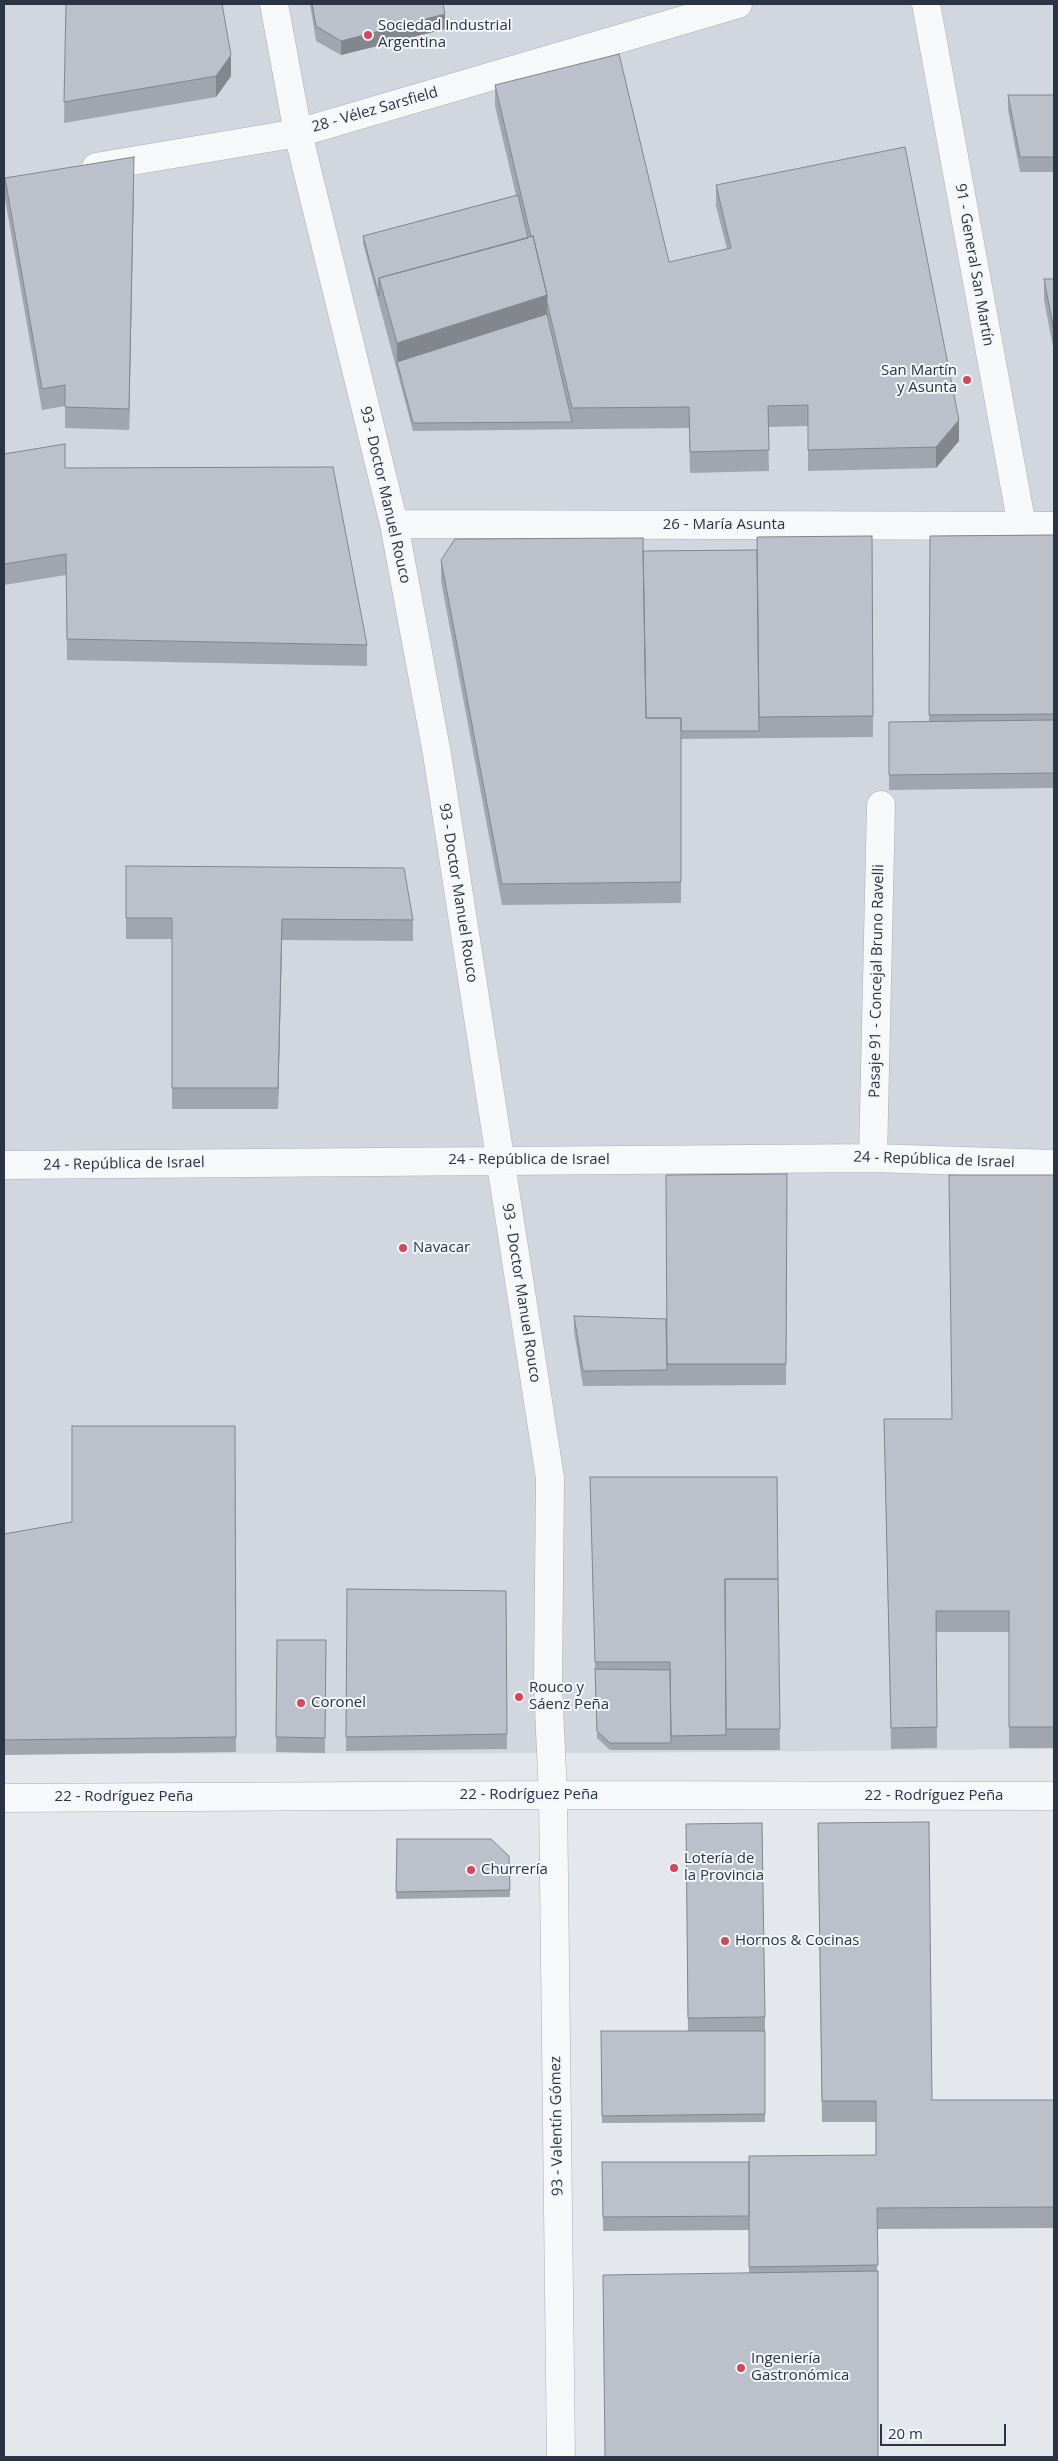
<!DOCTYPE html>
<meta charset="utf-8">
<style>
body{margin:0}
#map{position:relative;width:1058px;height:2461px;overflow:hidden;background:#e4e7ec;font-family:"Open Sans",sans-serif}
canvas{display:block}
.frame{position:absolute;inset:0;border:5px solid #2b3445;pointer-events:none}
.scale{position:absolute;left:880px;top:2424px;width:126px;height:22px;box-sizing:border-box;border:2px solid #2b3445;border-top:0;padding-left:6px;font-size:15px;line-height:18px;white-space:nowrap;color:#2b3445;-webkit-text-stroke:4px #f4f6f9;paint-order:stroke}
</style>
<div id="map">
<canvas width="1058" height="2461"></canvas>
<div class="frame"></div>
<div class="scale">20 m</div>
</div>
<script>
const ctx = document.querySelector('canvas').getContext('2d');
ctx.lineJoin = 'round';
function paint(path, color) { ctx.fillStyle = color; ctx.fill(path, 'evenodd'); }
const toPath = rows => new Path2D(rows.map(r => 'M' + r).join(''));
function stroke(path, color, width, dash) { ctx.strokeStyle = color; ctx.lineWidth = width; ctx.lineCap = dash ? 'butt' : 'round'; ctx.setLineDash(dash || []); ctx.stroke(path); }
function drawText(font, color, halo, rows, align = 'center') {
  ctx.font = font + ' "Open Sans",sans-serif'; ctx.lineWidth = 4; ctx.setLineDash([]); ctx.textBaseline = 'middle'; ctx.strokeStyle = halo; ctx.fillStyle = color; for (const [text, x, y, turn = 0] of rows) {
    ctx.save(); ctx.translate(x, y); ctx.rotate((+turn || 0) * Math.PI / 180); ctx.textAlign = isNaN(turn) ? turn : align; if (halo) ctx.strokeText(text, 0, 0); ctx.fillText(text, 0, 0); ctx.restore();
  }
}
const built = toPath([
 [4,4,1054,4,1054,1749,599,1753,4,1754]
]);
const minor = toPath([
 [274,4,298,133,394,524,437,754,550,1478,548,1686,553,1795,561,2457],
 [926,4,1022,526],
 [96,167,298,133,738,4],
 [394,524,1054,526],
 [873,1158,881,805],
 [4,1165,873,1158,1054,1164],
 [4,1798,553,1795,1054,1796]
]);
const wall = toPath([
 [66,4,231,76,216,97,64,123],
 [310,4,443,4,445,29,341,55,316,41],
 [495,85,669,262,727,249,716,206,716,185,959,441,936,468,808,471,808,426,768,427,769,471,690,473,689,428,413,431,363,243,363,236,516,195,495,106],
 [1008,95,1054,95,1054,172,1020,172,1008,110],
 [5,178,134,178,129,430,65,428,65,406,42,410,5,199],
 [1044,279,1054,279,1054,352,1044,300],
 [4,454,65,468,367,645,367,666,67,660,66,575,4,585],
 [1054,535,1054,788,889,790,889,722,929,722,930,536],
 [872,536,873,737,681,739,681,903,502,905,441,581,441,560,643,551,757,550],
 [126,866,413,920,413,941,282,940,278,1109,172,1109,172,939,126,939],
 [787,1174,786,1385,583,1386,574,1331,574,1316,666,1319],
 [1054,1175,1054,1748,1009,1748,1009,1632,936,1632,937,1748,891,1749,884,1419,952,1419],
 [235,1426,236,1752,4,1755,4,1534,72,1522],
 [590,1477,777,1477,780,1750,610,1750,597,1738],
 [347,1589,506,1591,507,1749,346,1751],
 [277,1640,326,1640,325,1753,276,1752],
 [818,1823,932,2100,1054,2100,1054,2228,877,2229,878,2457,749,2273,749,2196,749,2230,603,2231,602,2162,749,2162,876,2155,876,2122,822,2122],
 [686,1824,765,2017,765,2122,602,2123,601,2031,688,2031],
 [397,1839,509,1856,510,1897,396,1899]
]);
const shadedWall = toPath([
 [445,14,445,29,341,55,341,41],
 [231,55,231,76,216,97,216,76],
 [134,157,134,178,129,430,129,409],
 [547,295,547,321,397,362,397,343],
 [959,420,959,441,936,468,936,447],
 [282,919,282,940,278,1109,278,1088]
]);
const building = toPath([
 [66,4,222,4,231,55,216,76,64,102,66,4],
 [312,4,443,4,445,14,341,41,316,26,312,4],
 [619,54,669,262,731,248,716,185,905,147,959,420,936,447,808,450,808,405,768,406,769,450,690,452,689,407,572,408,547,302,547,295,533,236,531,237,495,85,619,54],
 [1008,95,1054,95,1054,157,1020,157,1008,95],
 [134,157,129,409,65,407,65,385,42,389,5,178,134,157],
 [518,195,528,238,379,278,379,296,363,236,518,195],
 [533,236,547,295,397,343,379,278,533,236],
 [1044,279,1054,279,1054,331,1044,279],
 [547,314,572,422,413,423,397,362,547,314],
 [65,444,65,468,333,467,367,645,67,639,66,554,4,564,4,454,65,444],
 [1054,535,1054,714,929,715,930,536,1054,535],
 [872,536,873,716,759,717,757,537,872,536],
 [643,538,646,718,681,718,681,882,502,884,441,560,455,539,643,538],
 [757,550,759,731,681,731,681,718,646,718,643,551,757,550],
 [1054,720,1054,773,889,775,889,722,1054,720],
 [126,866,404,868,413,920,282,919,278,1088,172,1088,172,918,126,918,126,866],
 [787,1174,786,1364,667,1364,666,1175,787,1174],
 [949,1175,1054,1175,1054,1727,1009,1727,1009,1611,936,1611,937,1727,891,1728,884,1419,952,1419,949,1175],
 [574,1316,666,1319,667,1370,583,1371,574,1316],
 [72,1426,235,1426,236,1737,4,1740,4,1534,72,1522,72,1426],
 [590,1477,777,1477,778,1579,725,1579,726,1735,671,1736,670,1662,595,1662,590,1477],
 [725,1579,778,1579,780,1729,726,1729,725,1579],
 [347,1589,506,1591,507,1734,346,1737,347,1589],
 [277,1640,326,1640,325,1738,276,1737,277,1640],
 [595,1669,670,1670,671,1743,610,1743,597,1731,595,1669],
 [929,1822,932,2100,1054,2100,1054,2207,877,2208,878,2265,749,2267,749,2156,876,2155,876,2101,822,2101,818,1823,929,1822],
 [762,1823,765,2017,688,2018,686,1824,762,1823],
 [397,1839,491,1839,509,1856,510,1890,396,1892,397,1839],
 [601,2031,765,2031,765,2114,602,2116,601,2031],
 [602,2162,749,2162,749,2216,603,2217,602,2162],
 [878,2271,878,2457,605,2457,603,2275,878,2271]
]);
const markers = [
 [368,35,5,"#d1495b"],
 [967,380,5,"#d1495b"],
 [403,1248,5,"#d1495b"],
 [519,1697,5,"#d1495b"],
 [301,1703,5,"#d1495b"],
 [674,1868,5,"#d1495b"],
 [471,1870,5,"#d1495b"],
 [725,1941,5,"#d1495b"],
 [741,2368,5,"#d1495b"]
];
const poiNames = [
 ["Sociedad Industrial",378,26],
 ["Argentina",378,43],
 ["San Martín",957,371,"right"],
 ["y Asunta",957,388,"right"],
 ["Navacar",413,1248],
 ["Rouco y",529,1688],
 ["Sáenz Peña",529,1705],
 ["Coronel",311,1703],
 ["Lotería de",684,1859],
 ["la Provincia",684,1876],
 ["Churrería",481,1870],
 ["Hornos & Cocinas",735,1941],
 ["Ingeniería",751,2359],
 ["Gastronómica",751,2376]
];
const streetNames = [
 ["28 - Vélez Sarsfield",375,110,-16],
 ["91 - General San Martín",974,265,80],
 ["93 - Doctor Manuel Rouco",385,495,77],
 ["26 - María Asunta",724,525],
 ["93 - Doctor Manuel Rouco",458,893,81],
 ["Pasaje 91 - Concejal Bruno Ravelli",877,981,-89],
 ["24 - República de Israel",529,1160],
 ["24 - República de Israel",934,1160,2],
 ["24 - República de Israel",124,1164,-1],
 ["93 - Doctor Manuel Rouco",521,1293,81],
 ["22 - Rodríguez Peña",529,1795],
 ["22 - Rodríguez Peña",934,1796],
 ["22 - Rodríguez Peña",124,1797],
 ["93 - Valentín Gómez",557,2126,-91]
];
paint(built, '#d2d6de');
stroke(minor, '#a9aeb7', 29);
stroke(minor, '#f7f8fa', 28);
paint(wall, '#a1a5ae');
paint(shadedWall, '#83868d');
paint(building, '#bbc0ca');
stroke(building, '#83868d', 1);
for (const [x, y, r, color] of markers) { const dot = new Path2D(); dot.arc(x, y, r, 0, 2 * Math.PI); ctx.fillStyle = color; ctx.fill(dot); stroke(dot, '#f4f6f9', 2); }
drawText('15px', '#2b3445', '#f4f6f9', poiNames, 'left');
drawText('15px', '#2b3445', '#f4f6f9', streetNames);
</script>
